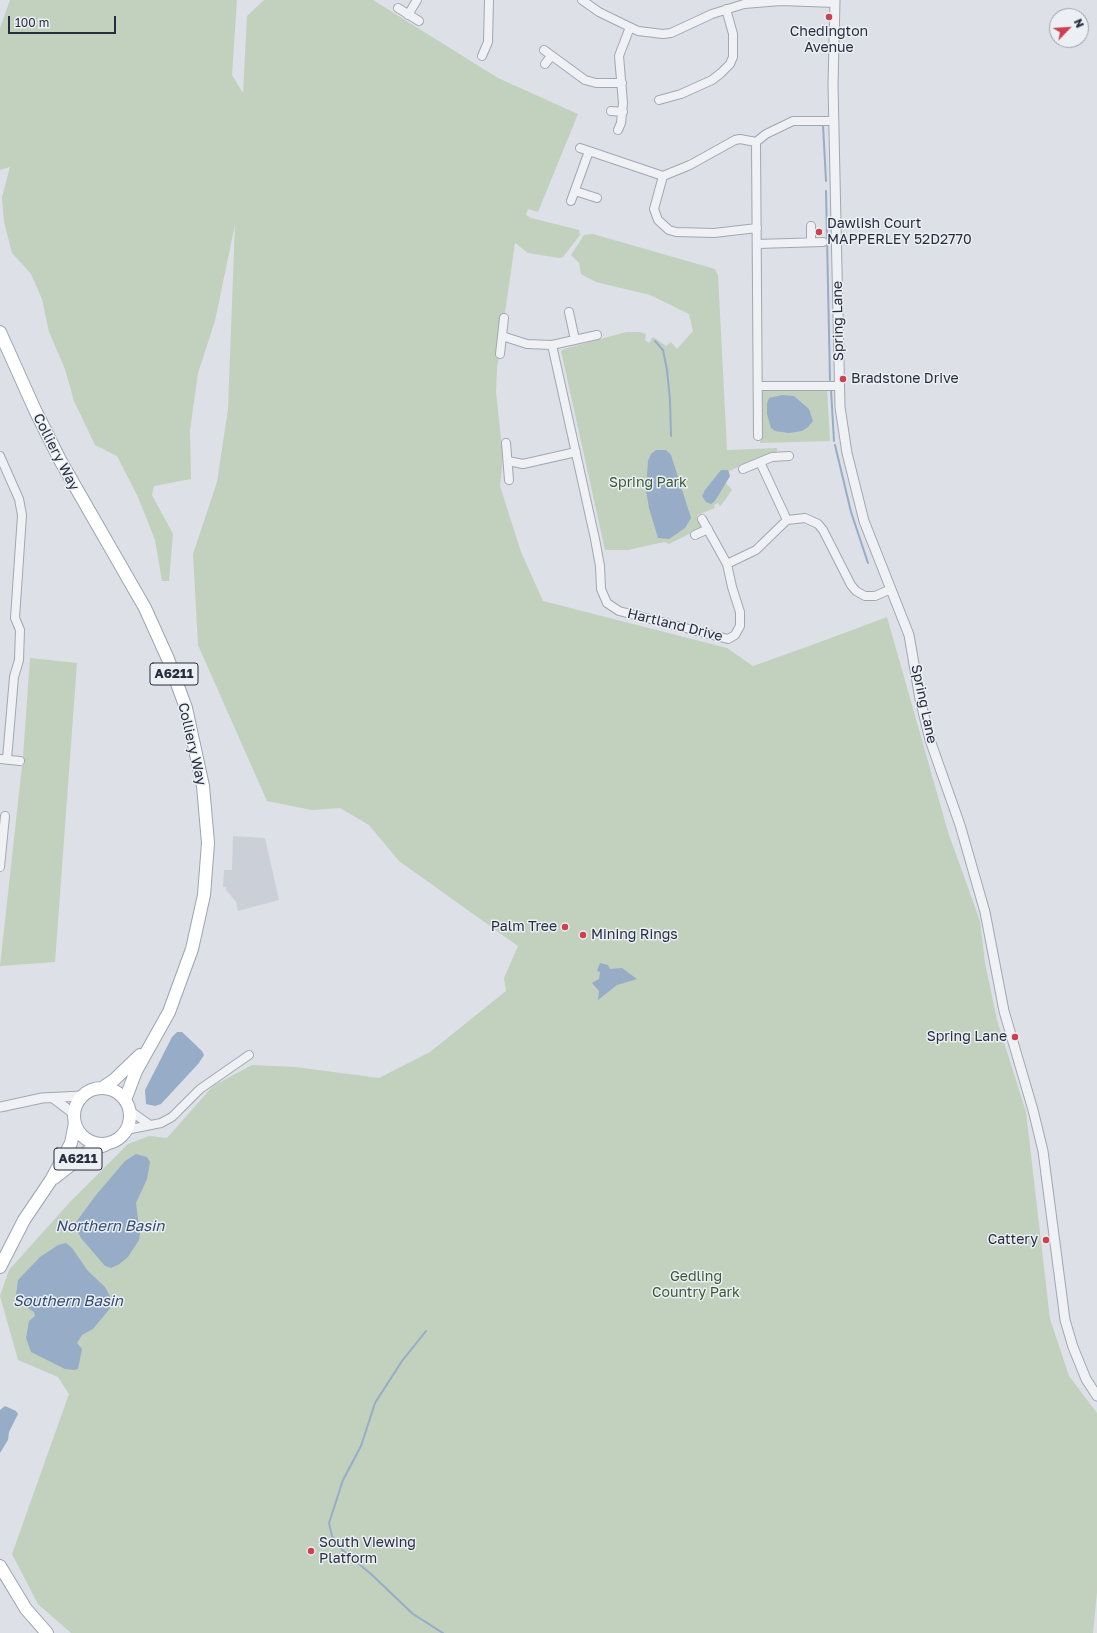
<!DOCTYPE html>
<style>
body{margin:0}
#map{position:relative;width:1097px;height:1633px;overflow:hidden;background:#dde0e6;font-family:"Golos Text",sans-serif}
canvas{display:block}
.north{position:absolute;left:1049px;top:8px;width:40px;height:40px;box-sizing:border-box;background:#eceff4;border:1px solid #9da1ab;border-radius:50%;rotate:65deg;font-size:11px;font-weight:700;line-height:16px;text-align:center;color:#262d3d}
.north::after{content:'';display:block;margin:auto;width:14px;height:18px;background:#cc414f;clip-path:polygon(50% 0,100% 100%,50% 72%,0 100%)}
.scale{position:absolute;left:8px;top:16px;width:108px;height:18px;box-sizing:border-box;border:2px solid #262d3d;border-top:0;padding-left:5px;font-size:12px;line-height:14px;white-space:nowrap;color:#262d3d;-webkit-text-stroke:3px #eceff4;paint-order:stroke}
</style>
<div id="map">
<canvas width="1097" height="1633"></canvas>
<div class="north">N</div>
<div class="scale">100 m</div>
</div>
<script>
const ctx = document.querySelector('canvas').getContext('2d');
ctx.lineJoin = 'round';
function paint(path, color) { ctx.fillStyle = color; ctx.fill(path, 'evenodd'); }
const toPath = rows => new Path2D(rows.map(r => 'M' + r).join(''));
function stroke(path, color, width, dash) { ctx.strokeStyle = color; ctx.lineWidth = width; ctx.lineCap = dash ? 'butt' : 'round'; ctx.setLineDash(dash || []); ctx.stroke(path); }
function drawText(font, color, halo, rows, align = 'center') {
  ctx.font = font + ' "Golos Text",sans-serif'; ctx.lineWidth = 3; ctx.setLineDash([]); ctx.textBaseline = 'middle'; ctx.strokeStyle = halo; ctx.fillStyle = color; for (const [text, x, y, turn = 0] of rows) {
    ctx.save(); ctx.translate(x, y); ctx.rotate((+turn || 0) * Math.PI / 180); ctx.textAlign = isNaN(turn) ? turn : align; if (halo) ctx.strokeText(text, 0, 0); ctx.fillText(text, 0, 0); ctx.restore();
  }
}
const built = toPath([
 [233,836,265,838,279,900,238,911,236,902,226,890,226,887,223,887,224,870,232,870]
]);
const green = toPath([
 [10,0,237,0,232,75,243,93,247,16,264,0,373,0,498,78,578,114,538,212,528,209,526,215,531,218,579,230,580,235,563,257,559,258,528,253,515,243,497,369,496,392,503,457,500,486,521,552,543,601,727,648,753,666,812,645,887,617,948,832,980,921,985,963,997,1020,1026,1112,1050,1319,1069,1376,1097,1413,1097,1592,1093,1633,71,1633,38,1604,12,1554,69,1394,58,1377,18,1360,0,1296,9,1270,70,1202,128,1144,149,1136,167,1138,213,1086,252,1065,295,1067,379,1078,430,1052,506,991,504,978,518,946,399,861,369,825,340,808,312,810,267,801,198,645,193,554,217,482,228,409,235,224,215,321,198,373,190,430,191,479,154,486,152,495,173,534,169,581,162,581,155,540,138,497,117,456,95,445,74,401,65,369,49,332,42,299,31,274,12,253,4,222,2,197,10,167,0,170,0,28],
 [593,234,715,269,718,275,727,450,777,448,777,451,729,471,730,476,726,483,732,490,725,500,720,506,718,503,714,505,715,508,697,515,701,526,699,529,669,544,664,542,628,550,605,550,561,351,564,349,626,332,640,332,646,334,645,340,649,343,653,337,666,346,671,342,677,349,693,331,689,314,650,295,596,282,581,274,579,263,571,255,584,235],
 [827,388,830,441,760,443,760,436,762,436,762,392,764,389],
 [30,658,77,663,55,962,0,966,23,757]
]);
const water = toPath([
 [782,395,794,396,809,409,813,421,808,427,802,431,789,433,775,431,771,428,767,414,767,404,769,398],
 [656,450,666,450,671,455,691,518,685,528,669,539,658,538,649,508,646,490,648,461,651,454],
 [721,470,728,470,730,476,715,501,711,504,706,502,702,496,705,490],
 [600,963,608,965,610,969,622,968,637,979,617,985,598,1000,599,991,592,983,599,979,600,972,597,971],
 [177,1032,182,1032,202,1051,204,1055,199,1063,161,1104,155,1106,146,1104,145,1090,172,1037],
 [136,1154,147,1157,150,1162,147,1179,136,1203,138,1219,141,1228,139,1240,128,1257,118,1265,111,1268,105,1266,81,1238,74,1225,96,1195,125,1161],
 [66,1243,72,1248,88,1271,105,1287,111,1298,112,1306,93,1329,82,1335,77,1343,82,1349,78,1369,74,1370,65,1369,31,1352,26,1338,29,1321,35,1316,34,1312,23,1305,16,1295,18,1280,40,1257,58,1245],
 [5,1406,16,1411,18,1414,9,1432,8,1440,0,1453,0,1410]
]);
const stream = toPath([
 [823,125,826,181],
 [826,191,830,380],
 [655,341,663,350,667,370,670,400,671,436],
 [831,390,834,441],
 [835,445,851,512,868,563],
 [426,1331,402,1361,375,1403,361,1446,343,1480,329,1523,332,1536,340,1548,371,1574,413,1614,443,1633]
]);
const minor = toPath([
 [582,0,599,12,638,31,663,34,671,33,712,14,744,4,781,1,835,3],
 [398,8,419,21],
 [408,15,417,0],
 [544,50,585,80,596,83,622,83],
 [482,56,488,42,489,0],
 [545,64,551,56],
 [659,100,681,94,712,80,721,73,730,64,733,57,733,34,726,9],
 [611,111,623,112],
 [618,130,621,123,623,103,619,56,630,27],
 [756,142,758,436],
 [580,148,663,176,690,165,735,140,740,139,756,142,766,134,793,121,833,121],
 [663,176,654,209,658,220,669,230,676,232,714,233,757,228],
 [575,191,597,198],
 [571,201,589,151],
 [811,226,811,242],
 [757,244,823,242],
 [569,312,575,340],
 [502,336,527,344,552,345,597,335],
 [552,345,595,539,600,566,601,589,607,603,619,611,728,639,735,635,740,626,740,612,732,587,727,564,702,519],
 [500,354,504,318],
 [758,386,839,386],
 [506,443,509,480],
 [0,456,19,499,22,515,15,618,20,630,19,660,14,677,7,759],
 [508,461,523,464,576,452],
 [760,462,787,520],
 [743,469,772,457,789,456],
 [695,535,708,529],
 [727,564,756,550,787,520,805,518,818,524,823,530,851,585,856,591,865,596,875,596,891,589],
 [0,759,20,761],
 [0,867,5,816],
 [129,1110,150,1125],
 [126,1130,161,1123,172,1117,200,1089,249,1055]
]);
const tertiary = toPath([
 [835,0,833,85,840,407,847,453,864,521,909,635,920,699,930,740,960,825,985,912,1004,1011,1033,1110,1043,1151,1065,1320,1073,1347,1086,1379,1097,1396],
 [53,1098,74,1114],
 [0,1107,42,1098,82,1096]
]);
const primary = toPath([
 [0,332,35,410,60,460,145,608,168,659,186,708,203,786,208,843,204,895,192,949,169,1012,136,1071,125,1100],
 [102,1088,114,1080,140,1055],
 '74 1116a28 28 0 1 1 56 0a28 28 0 1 1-56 0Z',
 [54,1178,90,1150,105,1145],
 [0,1267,24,1220,51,1180,71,1143,75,1123],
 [0,1566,26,1609,47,1633]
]);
const markers = [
 [829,17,4,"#cc414f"],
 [819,232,4,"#cc414f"],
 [843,379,4,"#cc414f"],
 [565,927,4,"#cc414f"],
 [583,935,4,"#cc414f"],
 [1015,1037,4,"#cc414f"],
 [1046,1240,4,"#cc414f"],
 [311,1551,4,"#cc414f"]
];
const shields = [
 [174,674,48],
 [78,1159,48]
];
const shieldNames = [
 ["A6211",174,674],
 ["A6211",78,1159]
];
const poiNames = [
 ["Chedington",829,32,"center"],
 ["Avenue",829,48,"center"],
 ["Dawlish Court",827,224],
 ["MAPPERLEY 52D2770",827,240],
 ["Bradstone Drive",851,379],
 ["Palm Tree",557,927,"right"],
 ["Mining Rings",591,935],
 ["Spring Lane",1007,1037,"right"],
 ["Cattery",1038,1240,"right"],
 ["South Viewing",319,1543],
 ["Platform",319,1559]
];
const streetNames = [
 ["Spring Lane",838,321,-91],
 ["Colliery Way",56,452,63],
 ["Hartland Drive",675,625,14],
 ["Spring Lane",924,704,78],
 ["Colliery Way",192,744,77]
];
const parkNames = [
 ["Spring Park",648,483],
 ["Gedling",696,1277],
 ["Country Park",696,1293]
];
const waterNames = [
 ["Northern Basin",110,1226],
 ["Southern Basin",68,1301]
];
paint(built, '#cbcfd8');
paint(green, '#c2d0be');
paint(water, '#97acc7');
stroke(stream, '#97acc7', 2);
stroke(minor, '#a2a7b0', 10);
stroke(tertiary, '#a2a7b0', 11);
stroke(primary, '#9ca4b2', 14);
stroke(minor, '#eff1f5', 8);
stroke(tertiary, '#eff1f5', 9);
stroke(primary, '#fff', 12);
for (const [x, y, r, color] of markers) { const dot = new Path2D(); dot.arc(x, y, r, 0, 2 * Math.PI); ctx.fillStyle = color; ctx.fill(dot); stroke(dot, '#eceff4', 1.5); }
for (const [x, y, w] of shields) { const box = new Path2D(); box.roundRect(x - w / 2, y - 11, w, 22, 3); ctx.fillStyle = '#eceff4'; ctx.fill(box); stroke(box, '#262d3d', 1); }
drawText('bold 13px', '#262d3d', null, shieldNames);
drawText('14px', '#262d3d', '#eceff4', poiNames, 'left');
drawText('14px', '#262d3d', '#eceff4', streetNames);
drawText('14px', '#395834', '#eceff4', parkNames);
drawText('italic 15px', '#314a70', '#eceff4', waterNames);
</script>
